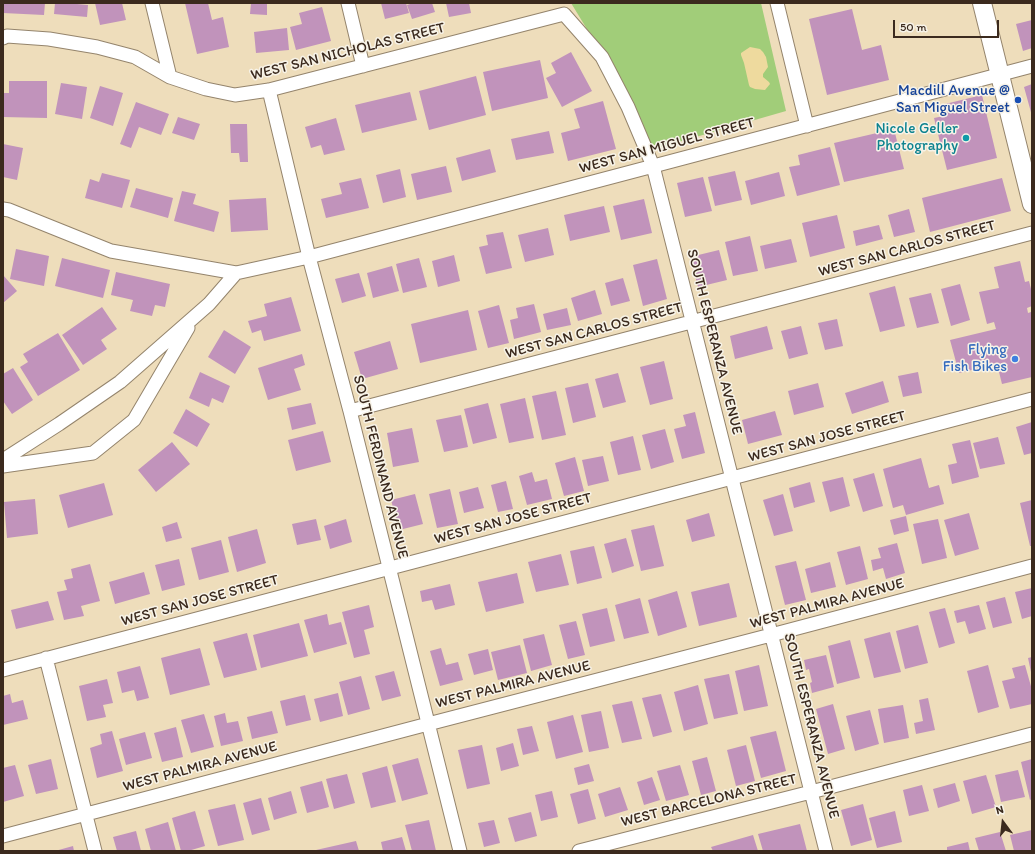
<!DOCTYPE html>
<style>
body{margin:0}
#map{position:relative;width:1035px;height:854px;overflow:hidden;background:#edb;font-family:Itim,sans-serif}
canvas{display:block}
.frame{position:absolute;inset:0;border:4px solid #3b2a1e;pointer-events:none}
.north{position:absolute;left:983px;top:802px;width:40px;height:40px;-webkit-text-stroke:3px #f7f3e8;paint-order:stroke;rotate:345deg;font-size:11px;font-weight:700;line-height:16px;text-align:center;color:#3b2a1e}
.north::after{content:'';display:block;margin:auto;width:14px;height:18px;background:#3b2a1e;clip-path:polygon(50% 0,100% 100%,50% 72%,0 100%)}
.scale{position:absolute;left:893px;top:20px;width:106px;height:18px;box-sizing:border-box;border:2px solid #3b2a1e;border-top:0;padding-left:5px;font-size:12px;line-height:14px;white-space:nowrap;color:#3b2a1e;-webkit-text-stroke:3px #f7f3e8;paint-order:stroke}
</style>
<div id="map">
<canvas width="1035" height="854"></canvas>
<div class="frame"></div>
<div class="north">N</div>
<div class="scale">50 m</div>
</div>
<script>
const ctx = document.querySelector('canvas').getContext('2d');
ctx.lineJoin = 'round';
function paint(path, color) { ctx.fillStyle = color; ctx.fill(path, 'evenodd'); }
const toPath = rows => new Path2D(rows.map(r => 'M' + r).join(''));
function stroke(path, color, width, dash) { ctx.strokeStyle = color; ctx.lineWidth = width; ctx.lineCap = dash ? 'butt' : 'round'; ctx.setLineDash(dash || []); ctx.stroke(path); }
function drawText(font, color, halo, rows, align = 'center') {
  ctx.font = font + ' Itim,sans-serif'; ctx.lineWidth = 3; ctx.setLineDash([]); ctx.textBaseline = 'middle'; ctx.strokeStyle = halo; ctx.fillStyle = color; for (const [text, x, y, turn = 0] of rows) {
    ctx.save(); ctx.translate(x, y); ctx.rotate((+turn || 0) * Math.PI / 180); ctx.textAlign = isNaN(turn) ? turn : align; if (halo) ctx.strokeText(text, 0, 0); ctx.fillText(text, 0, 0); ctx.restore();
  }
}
const green = toPath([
 [571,3,761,3,786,111,661,147,642,141,626,93]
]);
const sand = toPath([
 [750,47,760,49,763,52,766,57,768,67,763,74,763,77,769,82,770,84,765,90,755,89,750,87,749,85,744,63,741,55,741,53]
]);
const building = toPath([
 [3,3,45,3,44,15,3,13],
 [55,3,78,3,77,4,88,5,87,17,54,14],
 [95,3,122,3,126,20,100,25],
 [185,3,208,3,212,20,223,17,229,47,197,54],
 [251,3,267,3,267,15,250,14],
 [381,3,406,3,409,13,385,19],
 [413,3,432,3,435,12,412,19,407,5],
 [446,3,469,3,471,13,449,17],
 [322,7,331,41,296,50,290,27,302,24,299,13],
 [852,9,862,50,881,45,889,80,827,95,809,19],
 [1032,20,1032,48,1023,51,1016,24],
 [287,28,289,50,256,53,254,32],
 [571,52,592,91,562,107,546,78,556,73,551,63],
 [540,60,548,98,492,111,483,72],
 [476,76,486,115,429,130,419,91],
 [9,81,47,81,47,118,3,117,3,93,9,93],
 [61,83,87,87,82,119,55,114],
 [1032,84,1032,116,1024,87],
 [100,86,123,93,113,126,90,118],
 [410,92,417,120,362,133,355,105],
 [982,95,997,158,947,170,934,118,944,116,941,105],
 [603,101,616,149,568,161,561,133,580,128,574,109],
 [136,102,169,114,161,135,139,127,131,148,120,144],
 [178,117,200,124,194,140,172,133],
 [336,118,345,150,324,155,321,145,311,148,305,127],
 [230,124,247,124,248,162,240,162,239,153,231,153],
 [894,129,904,169,844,182,834,143],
 [549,131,554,153,516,160,511,139],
 [3,144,23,148,17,180,3,177],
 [830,147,840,185,797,196,789,167,800,165,798,155],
 [490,149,496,172,462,181,456,158],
 [446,166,452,192,417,200,411,174],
 [400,169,406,197,383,203,376,175],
 [735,171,742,200,715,206,708,177],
 [779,172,785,196,751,205,745,181],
 [102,173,130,180,122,208,85,198,90,179,99,182],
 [703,177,712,211,685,217,677,183],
 [361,178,369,208,326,218,321,199,342,194,339,183],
 [1002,178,1011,211,930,232,922,198],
 [136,188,173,198,168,218,130,207],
 [182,191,196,194,193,204,219,212,214,232,174,221],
 [266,198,268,230,231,232,229,200],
 [644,199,652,233,621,240,613,206],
 [604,206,610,232,570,241,564,215],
 [909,209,915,232,894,237,888,215],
 [837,215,845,248,810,257,802,223],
 [879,225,883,239,856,246,853,231],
 [548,228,554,255,525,262,518,235],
 [503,232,512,268,486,274,479,247,488,245,486,235],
 [750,236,758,271,733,276,725,242],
 [791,239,797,262,765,269,760,246],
 [16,249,49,256,44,286,10,279],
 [719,250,727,280,698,287,690,257],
 [454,255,460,281,438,287,432,261],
 [62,258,110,270,103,298,55,286],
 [419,258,427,287,403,293,396,264],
 [657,259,667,299,643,306,633,265],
 [1020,261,1025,282,1029,281,1032,293,1032,306,1027,308,1028,313,1031,312,1032,317,1032,377,1002,384,997,364,959,373,950,340,996,329,994,322,987,324,979,292,999,288,994,267],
 [392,266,399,291,373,298,367,273],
 [116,272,170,284,165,307,155,305,152,316,130,311,133,300,111,295],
 [359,273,366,296,342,303,335,279],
 [3,275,17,291,3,303],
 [623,278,630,301,611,306,605,283],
 [960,284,970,320,951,326,941,289],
 [895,286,905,326,880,332,869,293],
 [595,290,602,314,578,321,571,298],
 [931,293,939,323,917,328,909,298],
 [291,297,301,331,264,341,261,330,252,333,248,321,267,316,264,304],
 [534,304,541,332,514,339,510,320,518,318,516,308],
 [499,305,509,343,488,348,478,311],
 [102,307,117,329,101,340,107,349,83,365,62,335],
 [567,308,571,325,547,330,543,314],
 [468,310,477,350,420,363,411,324],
 [837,319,843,346,825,350,818,323],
 [767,326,773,349,735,359,730,336],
 [801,326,808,354,789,359,781,331],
 [224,330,251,347,235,374,208,357],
 [58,333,80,370,38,396,20,367,28,362,23,354],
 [390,341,398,369,362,379,354,352],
 [302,354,305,365,294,369,301,390,268,400,258,368],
 [664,361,673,399,650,405,640,367],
 [13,368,33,400,12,414,3,401,3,374],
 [200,372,230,386,223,403,212,398,209,407,189,398],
 [918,372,922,393,903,397,898,376],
 [618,373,626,402,603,408,595,379],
 [883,381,889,402,852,414,845,393],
 [588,383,596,417,573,423,565,388],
 [818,383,824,407,794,415,788,391],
 [556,391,566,435,542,440,532,396],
 [525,398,534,438,509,443,500,404],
 [311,403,316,424,292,430,287,408],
 [488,403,497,438,473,444,464,409],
 [186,409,210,424,197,447,173,433],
 [775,411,782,435,748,444,742,420],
 [695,412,705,453,682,459,674,429,686,426,683,415],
 [461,415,468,447,444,452,436,420],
 [1032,422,1032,453,1024,455,1016,427],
 [412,428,419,462,393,467,387,433],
 [665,429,674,462,651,469,642,435],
 [323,431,331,462,296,471,288,440],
 [633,436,641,470,618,475,610,442],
 [998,437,1005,464,980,469,973,443],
 [970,440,979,477,952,484,948,465,957,463,952,444],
 [172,442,190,464,156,492,138,470],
 [603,456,609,481,588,486,582,460],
 [575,457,584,491,564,496,555,463],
 [921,458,929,488,939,485,944,504,906,515,903,505,893,508,883,469],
 [532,472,535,482,547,479,552,499,527,505,519,476],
 [874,473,883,506,863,512,853,479],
 [843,477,850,506,830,512,822,482],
 [506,481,513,509,498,512,491,485],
 [810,482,815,502,794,508,789,488],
 [104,483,113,515,68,528,59,495],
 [478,487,484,508,464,513,459,492],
 [450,489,458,524,437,528,429,494],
 [415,494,423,524,399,530,391,500],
 [783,494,793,531,774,536,763,500],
 [35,499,38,534,7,538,4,502],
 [1032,500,1032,546,1030,546,1020,503],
 [709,513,715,536,692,542,686,520],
 [969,513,979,549,955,556,944,520],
 [906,516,909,531,894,535,890,520],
 [316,519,321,540,297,545,292,524],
 [346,519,352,542,330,549,324,526],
 [938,519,947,558,922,564,913,524],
 [177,522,182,538,166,542,162,527],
 [654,525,664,566,641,571,631,530],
 [257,529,266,563,237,572,228,537],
 [626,538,634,566,612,573,604,544],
 [221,540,229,572,199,580,191,548],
 [897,543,905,573,886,579,883,568,873,571,871,560,881,558,878,548],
 [594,546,602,578,577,584,570,551],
 [860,546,868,579,846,585,837,552],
 [561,554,569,585,536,592,528,562],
 [179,559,185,585,162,591,155,565],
 [796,561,806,600,785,605,775,566],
 [830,562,836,587,811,593,805,569],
 [90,564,100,601,81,606,84,616,64,620,57,592,67,590,64,580,73,578,71,569],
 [144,572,150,594,115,604,109,582],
 [517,573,524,603,486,612,478,582],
 [729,583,737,617,699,626,691,592],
 [450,584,455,605,435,610,432,600,422,602,420,591],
 [1032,588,1032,616,1022,619,1015,592],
 [677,591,687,627,658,636,648,600],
 [1005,597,1012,623,993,628,986,602],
 [640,598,649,633,624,639,615,605],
 [48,601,54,620,16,629,11,610],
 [369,605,374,627,364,630,370,654,354,658,342,612],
 [979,605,986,629,969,634,965,621,957,623,954,611],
 [607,608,615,641,590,647,582,614],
 [945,608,955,643,939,648,929,612],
 [327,614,329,625,341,622,347,644,314,653,304,620],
 [576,621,585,655,568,659,559,625],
 [299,623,308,656,261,668,253,635],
 [918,625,928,663,905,669,896,631],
 [890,632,901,672,874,678,864,639],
 [247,633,257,670,224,678,213,642],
 [544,634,552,665,531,671,523,639],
 [850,640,860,678,837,684,828,646],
 [520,645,527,673,498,680,491,652],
 [200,648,210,685,170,695,161,658],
 [441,648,446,665,458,662,463,680,440,686,430,651],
 [488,649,493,670,474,675,468,654],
 [826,655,834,687,812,693,810,683,812,682,809,669,806,670,804,660],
 [1032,657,1032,672,1031,672,1028,658],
 [759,665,768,706,744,711,735,671],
 [988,665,999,707,978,713,967,671],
 [1025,665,1032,690,1032,704,1010,709,1002,681,1015,678,1012,668],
 [140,666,149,698,137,701,134,690,122,693,117,672],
 [394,671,401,696,382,701,375,676],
 [729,674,738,714,714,719,704,679],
 [361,676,370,709,348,715,339,682],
 [107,679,113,703,103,705,106,717,87,721,79,686],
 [698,685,708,724,684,731,674,692],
 [338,693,343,716,320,722,314,699],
 [10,694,12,703,23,700,28,719,3,725,3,696],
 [661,694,672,732,653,737,642,698],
 [305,695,311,720,286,726,280,701],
 [928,698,935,730,916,734,914,723,923,721,919,700],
 [632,701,642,739,622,743,612,705],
 [833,704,845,749,828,754,816,709],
 [903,705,909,738,884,743,878,709],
 [870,710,879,744,855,751,846,716],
 [272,711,278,733,252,739,247,717],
 [601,711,609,748,589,752,581,715],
 [225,713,227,723,238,721,243,741,221,746,214,716],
 [204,714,214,747,191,753,181,720],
 [573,715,583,752,556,759,547,722],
 [532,726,539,751,523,755,517,729],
 [176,727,183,757,162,762,154,733],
 [112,731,123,771,97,778,90,748,102,744,100,734],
 [776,731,786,771,761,778,750,737],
 [145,732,152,758,126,765,119,739],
 [513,743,519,766,501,771,496,748],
 [482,745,490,784,467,789,458,750],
 [746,745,755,781,736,786,727,750],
 [707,757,716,791,701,795,692,761],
 [418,758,428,794,402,801,392,765],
 [51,759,58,789,36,794,28,765],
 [1032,759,1032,799,1030,800,1021,762],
 [589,764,594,781,578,785,574,768],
 [15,765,24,796,3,802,3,768],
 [680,765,689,795,666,801,657,771],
 [387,766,396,802,371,808,362,773],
 [1018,770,1025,797,1001,802,995,775],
 [347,774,355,803,334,809,326,779],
 [986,775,996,807,972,814,963,781],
 [652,777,660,800,644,805,637,782],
 [322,781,329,807,307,813,300,787],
 [955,783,960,801,938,808,933,789],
 [922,785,929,811,909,816,903,790],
 [620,787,628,810,605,817,598,794],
 [588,789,596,819,578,824,570,794],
 [291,791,297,813,274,820,268,798],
 [552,791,558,817,541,821,535,795],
 [261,798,270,830,252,835,243,803],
 [235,804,244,840,218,846,208,810],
 [863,804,872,840,851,846,841,810],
 [195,811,205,846,188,851,181,851,172,818],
 [895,811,902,842,877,848,869,818],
 [531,812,537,836,515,842,508,818],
 [429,820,436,851,412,851,405,825],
 [494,820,500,843,484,847,478,823],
 [168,822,176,851,151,851,145,829],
 [800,824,807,851,763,851,758,834],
 [1032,830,1032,851,1014,851,1010,835],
 [136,831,141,851,117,851,113,837],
 [1000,832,1006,851,979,851,975,838],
 [753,835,758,851,713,851,711,847],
 [402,837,406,851,383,851,381,842],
 [356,841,359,851,316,851,316,850],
 [968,842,970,851,947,851,947,847],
 [73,846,74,851,55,851]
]);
const street = toPath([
 [152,3,170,77],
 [348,3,363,66],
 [777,3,807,126],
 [3,38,7,36,49,39,97,47,135,57,170,77,206,89,235,95,269,90,564,14,602,57,628,107,653,166,826,851],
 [269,90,309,257,350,411,460,851],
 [3,209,9,210,111,251,236,273,309,257,1032,66],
 [350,411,1032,233],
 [3,460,59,424,120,382,209,304,236,273],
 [3,466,93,453,134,420,188,328],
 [46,658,95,851],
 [3,670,1032,399],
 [3,836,428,724,771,635,1032,566],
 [579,851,811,792,1032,734]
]);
const secondary = toPath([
 [982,3,1032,204]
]);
const markers = [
 [1018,100,4,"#1a4fb4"],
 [966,138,4,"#0f9aa8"],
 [1015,359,4,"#3f7fe0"]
];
const streetNames = [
 ["WEST SAN NICHOLAS STREET",348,52,-14],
 ["WEST SAN MIGUEL STREET",667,146,-15],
 ["WEST SAN CARLOS STREET",907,249,-15],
 ["WEST SAN CARLOS STREET",594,331,-15],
 ["SOUTH ESPERANZA AVENUE",714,342,76],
 ["WEST SAN JOSE STREET",827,437,-15],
 ["SOUTH FERDINAND AVENUE",380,467,76],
 ["WEST SAN JOSE STREET",513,519,-15],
 ["WEST SAN JOSE STREET",200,601,-15],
 ["WEST PALMIRA AVENUE",827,604,-15],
 ["WEST PALMIRA AVENUE",513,685,-14],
 ["SOUTH ESPERANZA AVENUE",811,726,76],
 ["WEST PALMIRA AVENUE",200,767,-15],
 ["WEST BARCELONA STREET",709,801,-14]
];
const transitNames = [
 ["Macdill Avenue @",1010,91],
 ["San Miguel Street",1010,108]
];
const cultureNames = [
 ["Nicole Geller",958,129],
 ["Photography",958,146]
];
const shopNames = [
 ["Flying",1007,350],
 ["Fish Bikes",1007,367]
];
paint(green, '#a1cd79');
paint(sand, '#eeda9e');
paint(building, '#c193bb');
stroke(street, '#94846c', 15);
stroke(secondary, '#94846c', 20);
stroke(street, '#fff', 13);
stroke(secondary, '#fff', 18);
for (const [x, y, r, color] of markers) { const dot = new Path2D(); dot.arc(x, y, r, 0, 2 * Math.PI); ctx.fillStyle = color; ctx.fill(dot); stroke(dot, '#f7f3e8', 1.5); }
drawText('15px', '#3b2a1e', '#f7f3e8', streetNames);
drawText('15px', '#164399', '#f7f3e8', transitNames, 'right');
drawText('15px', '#0d838f', '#f7f3e8', cultureNames, 'right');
drawText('15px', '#366cbe', '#f7f3e8', shopNames, 'right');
</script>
